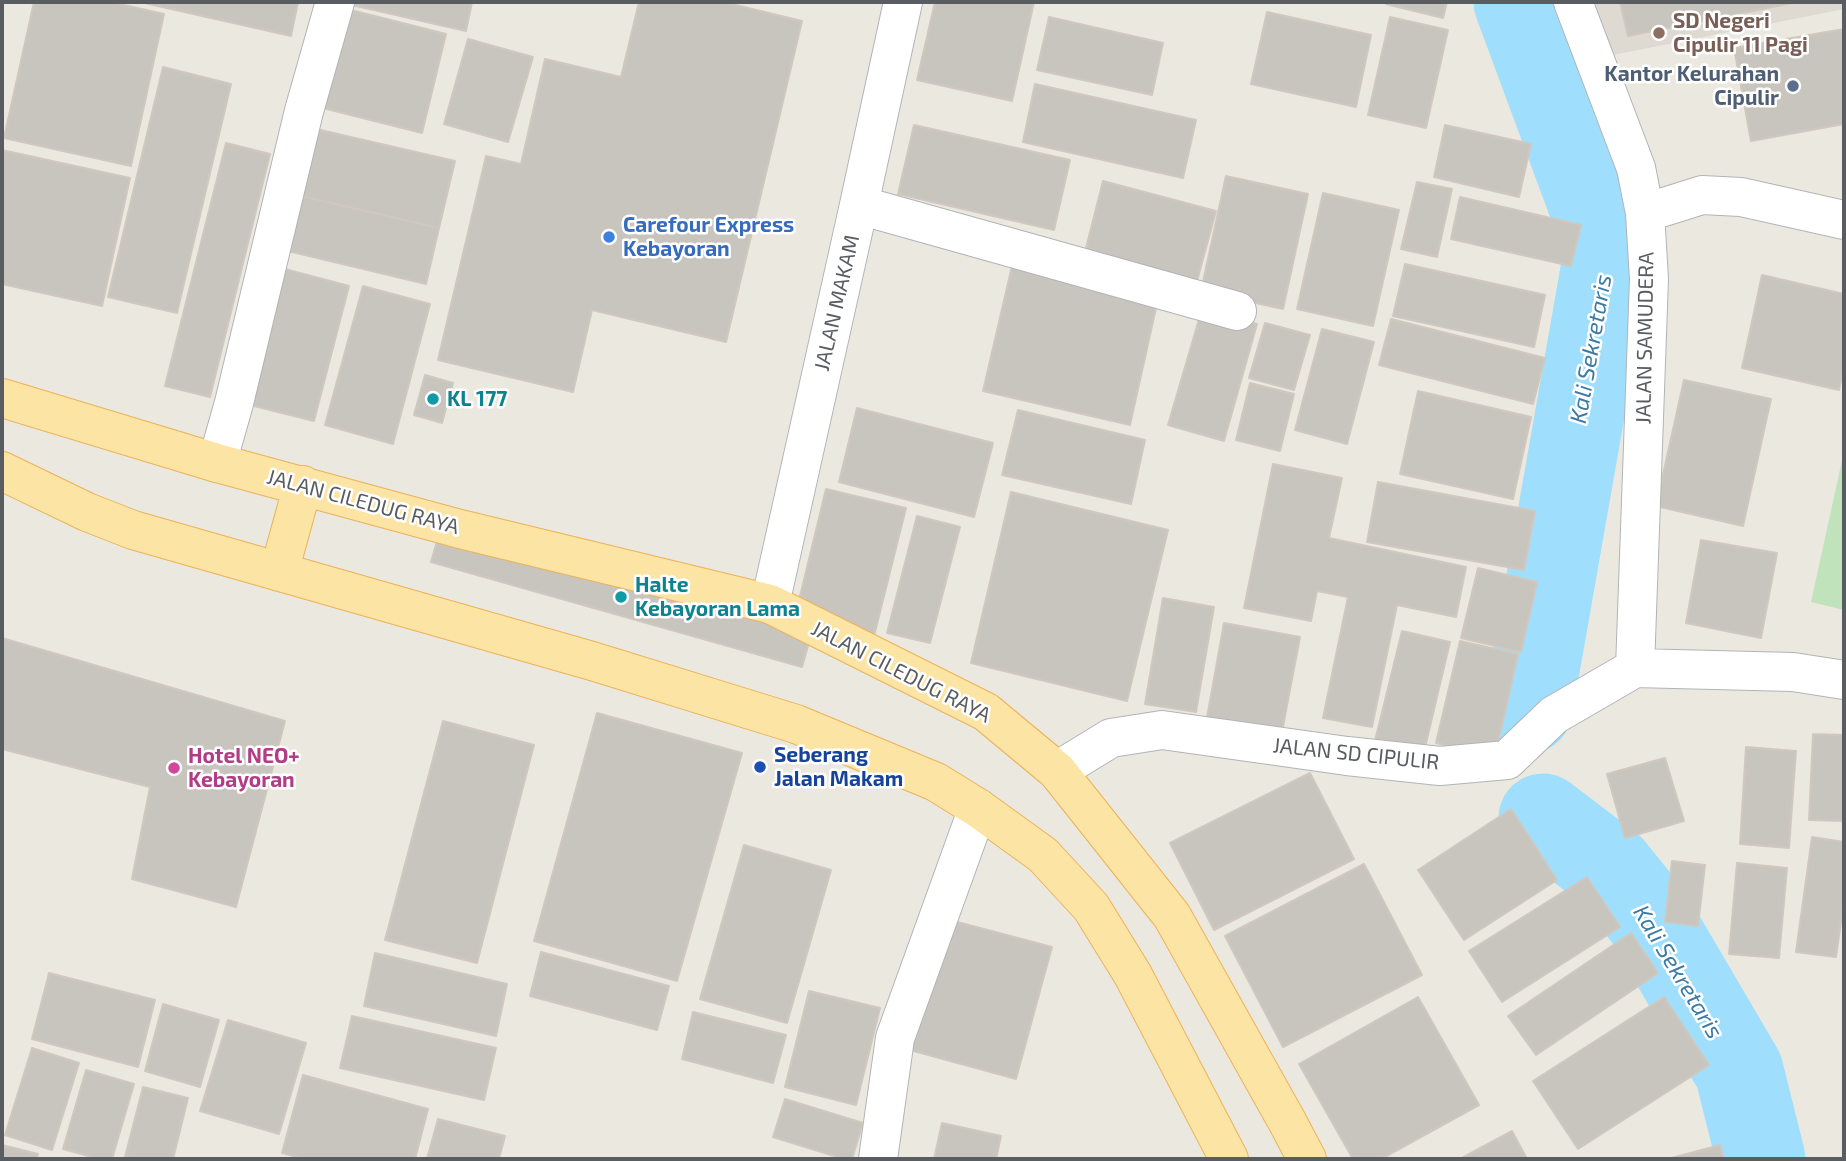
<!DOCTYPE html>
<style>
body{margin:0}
#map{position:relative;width:1846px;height:1161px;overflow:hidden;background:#ebe8e0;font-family:"Exo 2",sans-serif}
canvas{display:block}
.frame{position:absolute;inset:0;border:4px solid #595d61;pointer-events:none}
</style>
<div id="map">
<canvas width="1846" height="1161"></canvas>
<div class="frame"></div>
</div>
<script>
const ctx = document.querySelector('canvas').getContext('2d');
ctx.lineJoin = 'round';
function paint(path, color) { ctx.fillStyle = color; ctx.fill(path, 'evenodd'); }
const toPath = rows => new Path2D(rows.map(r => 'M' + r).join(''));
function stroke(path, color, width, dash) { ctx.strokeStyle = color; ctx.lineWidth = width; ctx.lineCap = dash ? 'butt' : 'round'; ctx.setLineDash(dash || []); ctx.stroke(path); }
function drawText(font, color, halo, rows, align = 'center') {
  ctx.font = font + ' "Exo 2",sans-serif'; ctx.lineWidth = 5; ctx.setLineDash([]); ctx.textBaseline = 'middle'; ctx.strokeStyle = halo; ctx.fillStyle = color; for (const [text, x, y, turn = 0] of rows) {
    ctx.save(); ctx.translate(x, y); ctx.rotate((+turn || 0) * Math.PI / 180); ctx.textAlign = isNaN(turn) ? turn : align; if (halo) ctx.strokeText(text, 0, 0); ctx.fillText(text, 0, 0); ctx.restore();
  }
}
const education = toPath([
 [1584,2,1844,2,1844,9,1603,57]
]);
const green = toPath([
 [1844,451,1844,610,1811,602]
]);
const river = toPath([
 [1518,2,1609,248,1528,709],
 [1543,818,1610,869,1648,916,1739,1071,1761,1159]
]);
const building = toPath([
 [34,2,111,2,164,14,131,166,4,138,34,2],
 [140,2,298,2,291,36,140,2],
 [343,2,472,2,466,31,343,3,343,2],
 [639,2,723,2,802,21,726,342,592,310,573,392,438,360,486,156,521,164,545,59,621,77,639,2],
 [935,2,1034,2,1012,101,917,80,935,2],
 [1386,2,1447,2,1443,18,1386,4,1386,2],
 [1620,2,1797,2,1628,36,1620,2],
 [339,7,446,34,422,133,315,106,339,7],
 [1267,12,1371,35,1356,107,1251,84,1267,12],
 [1049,17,1163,43,1152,95,1037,70,1049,17],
 [1390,17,1448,30,1426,128,1368,115,1390,17],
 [1844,29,1844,124,1751,141,1734,48,1844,29],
 [468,39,533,57,508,142,444,124,468,39],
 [163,67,231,84,177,313,108,297,163,67],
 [1035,84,1196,120,1183,178,1023,142,1035,84],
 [914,125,1070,160,1054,230,898,194,914,125],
 [1445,125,1531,144,1519,197,1434,177,1445,125],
 [316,129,455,161,439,228,301,196,316,129],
 [226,143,270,154,210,397,165,386,226,143],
 [2,150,130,178,102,306,2,284,2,150],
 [1226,176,1308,194,1283,309,1201,291,1226,176],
 [1103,181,1216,211,1197,281,1085,252,1103,181],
 [1417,182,1452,189,1437,257,1401,249,1417,182],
 [1323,193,1399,210,1373,326,1297,309,1323,193],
 [301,196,439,228,426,284,288,251,301,196],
 [1460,197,1581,225,1571,266,1451,239,1460,197],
 [1405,264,1545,295,1534,347,1393,316,1405,264],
 [1012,266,1158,299,1130,425,983,391,1012,266],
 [281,268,349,286,314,421,246,404,281,268],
 [1762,275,1844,294,1844,364,1839,390,1742,368,1762,275],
 [363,286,430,304,393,444,325,425,363,286],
 [1202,309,1257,324,1224,441,1168,425,1202,309],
 [1391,319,1545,358,1533,404,1379,365,1391,319],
 [1265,323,1310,335,1294,390,1249,378,1265,323],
 [1322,329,1374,342,1347,444,1295,430,1322,329],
 [425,375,453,383,442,423,414,415,425,375],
 [1684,380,1771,399,1743,526,1656,506,1684,380],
 [1250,383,1294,394,1280,451,1236,440,1250,383],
 [1418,391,1531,417,1513,499,1400,474,1418,391],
 [857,408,993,443,974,517,839,482,857,408],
 [1018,410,1145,440,1131,504,1002,475,1018,410],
 [1273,464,1342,478,1329,538,1466,567,1456,617,1397,605,1372,727,1323,718,1348,597,1317,591,1311,621,1244,608,1273,464],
 [1378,482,1535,511,1524,570,1367,542,1378,482],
 [826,489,906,508,874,636,795,617,826,489],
 [1011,492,1168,530,1127,701,971,663,1011,492],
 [917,516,960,527,930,643,887,633,917,516],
 [441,527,812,632,802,667,431,562,441,527],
 [1701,540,1777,553,1761,638,1686,623,1701,540],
 [1478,568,1537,582,1521,652,1461,638,1478,568],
 [1163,598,1214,607,1196,712,1145,704,1163,598],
 [1224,623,1300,637,1281,737,1206,723,1224,623],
 [1402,631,1450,642,1423,756,1374,745,1402,631],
 [2,638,285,721,236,907,132,879,150,787,2,749,2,638],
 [1460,641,1518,654,1495,756,1436,743,1460,641],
 [597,713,742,753,677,981,534,941,597,713],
 [443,721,534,745,477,963,385,940,443,721],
 [1813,734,1844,735,1844,821,1809,820,1813,734],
 [1746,747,1796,751,1789,848,1740,844,1746,747],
 [1665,758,1684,821,1625,838,1607,774,1665,758],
 [1310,773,1354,859,1214,930,1170,843,1310,773],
 [1511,809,1557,880,1464,940,1418,870,1511,809],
 [1812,837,1844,842,1844,900,1836,957,1796,952,1812,837],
 [744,845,831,870,787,1023,700,999,744,845],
 [1672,861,1705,865,1698,926,1665,922,1672,861],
 [1737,863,1787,868,1779,958,1729,954,1737,863],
 [1364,864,1422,975,1283,1047,1225,936,1364,864],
 [1587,877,1620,927,1502,1002,1469,951,1587,877],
 [946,919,1052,947,1016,1079,910,1050,946,919],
 [1631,933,1658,973,1536,1055,1508,1016,1631,933],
 [541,952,669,986,657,1030,530,996,541,952],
 [375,953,507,984,496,1036,364,1006,375,953],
 [49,973,155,1000,138,1067,32,1039,49,973],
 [809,991,880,1008,856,1105,785,1087,809,991],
 [1418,997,1479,1105,1381,1159,1353,1159,1299,1064,1418,997],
 [1664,997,1709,1065,1578,1149,1533,1081,1664,997],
 [163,1004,219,1020,200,1087,145,1071,163,1004],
 [693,1012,786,1035,773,1083,682,1059,693,1012],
 [352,1016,496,1048,484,1100,340,1068,352,1016],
 [228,1020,306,1043,279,1134,200,1111,228,1020],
 [32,1048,79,1063,52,1150,5,1135,32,1048],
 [86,1070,134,1084,112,1159,99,1159,63,1149,86,1070],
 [303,1075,428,1109,415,1159,305,1159,282,1153,303,1075],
 [143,1087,188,1098,173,1159,135,1159,125,1157,143,1087],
 [785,1099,863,1123,852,1159,844,1159,773,1137,785,1099],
 [438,1119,505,1136,499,1159,427,1159,438,1119],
 [942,1123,1001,1136,996,1159,934,1159,942,1123],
 [1512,1131,1527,1159,1460,1159,1512,1131],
 [2,1145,38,1154,37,1159,2,1159,2,1145],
 [1720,1145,1724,1159,1668,1159,1720,1145]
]);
const street = toPath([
 [1573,2,1636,168,1645,213,1649,279,1635,668],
 [859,205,1237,311],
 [1645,213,1702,195,1741,197,1844,220],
 [217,463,234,403,304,111,335,2],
 [770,604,859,205,903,2],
 [1057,771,1111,738,1162,730,1347,756,1440,766,1507,760,1554,715,1635,668,1793,672,1844,680],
 [878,1159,895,1038,978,808]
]);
const primary = toPath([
 [2,398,217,463,460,529,770,604,986,712,1057,771,1172,916,1288,1123,1307,1159],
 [2,471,87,512,133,530,592,661,796,724,936,782,978,808,1043,855,1091,907,1133,975,1229,1159],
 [279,572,303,485]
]);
const markers = [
 [1659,33,7,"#8d6e63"],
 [1793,86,7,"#5c6f8a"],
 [609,237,7,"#3f7fe0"],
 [433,399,7,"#0f9aa8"],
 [621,597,7,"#0f9aa8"],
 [760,767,7,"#1a4fb4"],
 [174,768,7,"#d1479c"]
];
const educationNames = [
 ["SD Negeri",1673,21],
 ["Cipulir 11 Pagi",1673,45]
];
const serviceNames = [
 ["Kantor Kelurahan",1779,74],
 ["Cipulir",1779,98]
];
const shopNames = [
 ["Carefour Express",623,225],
 ["Kebayoran",623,249]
];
const streetNames = [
 ["JALAN MAKAM",837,303,-77],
 ["JALAN SAMUDERA",1645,338,-89],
 ["JALAN CILEDUG RAYA",363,502,15],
 ["JALAN CILEDUG RAYA",901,672,27],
 ["JALAN SD CIPULIR",1356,754,6]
];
const cultureNames = [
 ["KL 177",447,399],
 ["Halte",635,585],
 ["Kebayoran Lama",635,609]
];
const transitNames = [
 ["Seberang",774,755],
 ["Jalan Makam",774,779]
];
const hotelNames = [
 ["Hotel NEO+",188,756],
 ["Kebayoran",188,780]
];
const waterNames = [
 ["Kali Sekretaris",1591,349,-80],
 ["Kali Sekretaris",1678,972,59]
];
paint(education, '#ded9d1');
paint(green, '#c1e3bc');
stroke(river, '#9fdefc', 89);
paint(building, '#c8c5bf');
stroke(building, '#d0c8bf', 2);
stroke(street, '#b1b4b7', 40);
stroke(primary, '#ecb258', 40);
stroke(street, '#fff', 38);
stroke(primary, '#fce4a4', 38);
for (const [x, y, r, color] of markers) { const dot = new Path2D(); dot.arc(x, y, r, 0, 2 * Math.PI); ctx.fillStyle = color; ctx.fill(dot); stroke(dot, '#fff', 2.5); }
drawText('bold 21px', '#785e54', '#fff', educationNames, 'left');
drawText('bold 21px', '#4e5e75', '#fff', serviceNames, 'right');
drawText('bold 21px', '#366cbe', '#fff', shopNames, 'left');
drawText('21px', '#595d61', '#fff', streetNames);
drawText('bold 21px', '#0d838f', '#fff', cultureNames, 'left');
drawText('bold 21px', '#164399', '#fff', transitNames, 'left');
drawText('bold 21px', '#b23c85', '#fff', hotelNames, 'left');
drawText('italic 23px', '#3c7aa4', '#fff', waterNames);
</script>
